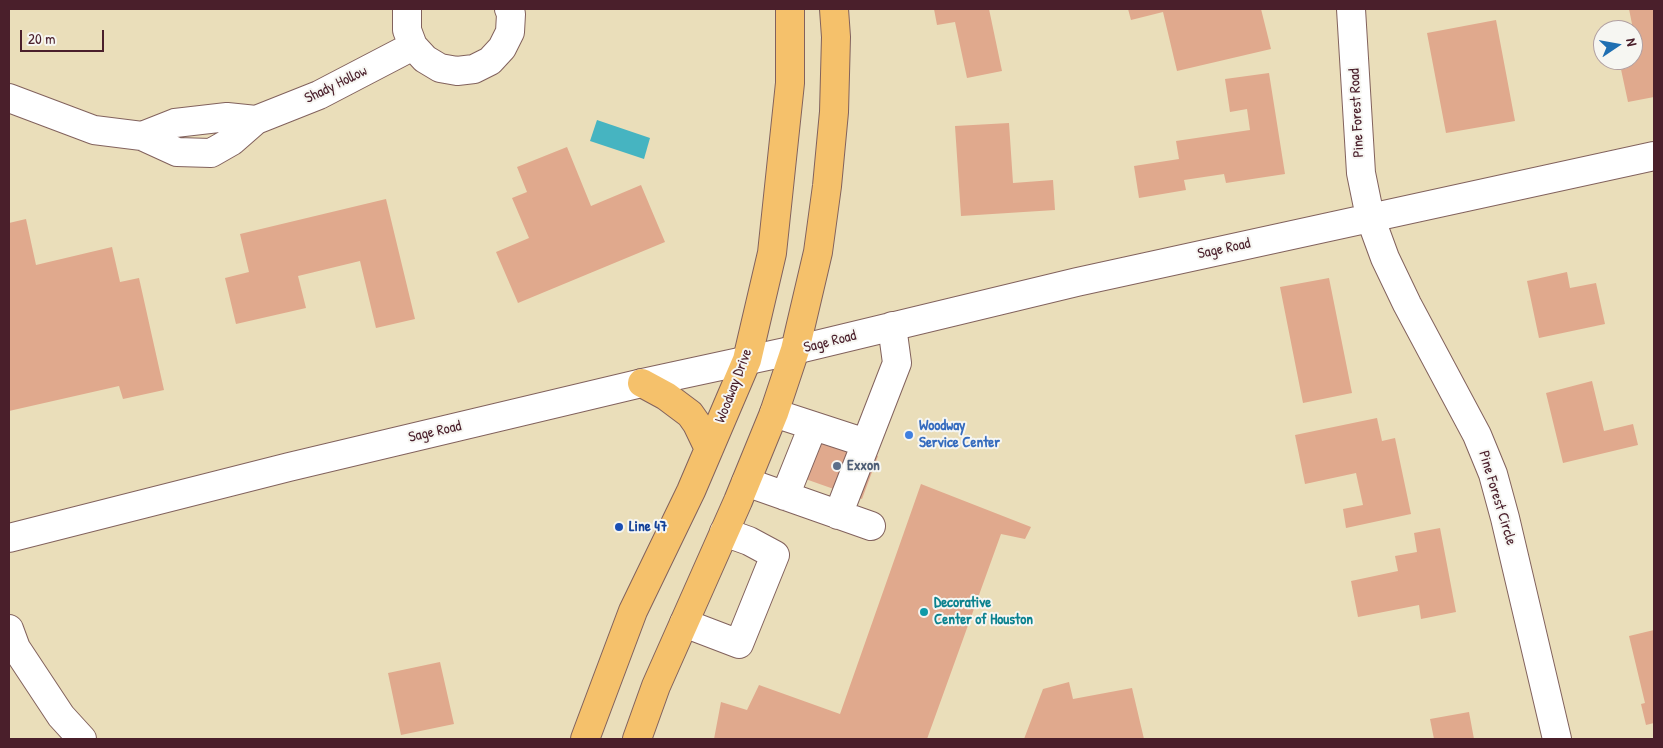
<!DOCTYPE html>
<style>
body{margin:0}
#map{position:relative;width:1663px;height:748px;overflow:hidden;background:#eadeba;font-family:"Patrick Hand",sans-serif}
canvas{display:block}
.frame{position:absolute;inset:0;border:10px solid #4a1f2b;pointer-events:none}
.north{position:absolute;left:1593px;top:20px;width:50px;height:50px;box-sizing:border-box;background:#f6f6f2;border:1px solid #b1a0a2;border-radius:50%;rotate:78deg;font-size:14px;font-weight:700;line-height:20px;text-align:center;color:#4a1f2b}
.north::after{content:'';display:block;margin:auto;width:18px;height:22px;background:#1f6fb2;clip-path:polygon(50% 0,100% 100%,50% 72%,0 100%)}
.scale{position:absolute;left:20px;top:30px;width:84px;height:22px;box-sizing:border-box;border:2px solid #4a1f2b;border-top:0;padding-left:6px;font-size:15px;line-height:18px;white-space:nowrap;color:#4a1f2b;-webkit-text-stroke:4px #f6f6f2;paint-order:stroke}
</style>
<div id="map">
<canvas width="1663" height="748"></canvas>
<div class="frame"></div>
<div class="north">N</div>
<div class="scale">20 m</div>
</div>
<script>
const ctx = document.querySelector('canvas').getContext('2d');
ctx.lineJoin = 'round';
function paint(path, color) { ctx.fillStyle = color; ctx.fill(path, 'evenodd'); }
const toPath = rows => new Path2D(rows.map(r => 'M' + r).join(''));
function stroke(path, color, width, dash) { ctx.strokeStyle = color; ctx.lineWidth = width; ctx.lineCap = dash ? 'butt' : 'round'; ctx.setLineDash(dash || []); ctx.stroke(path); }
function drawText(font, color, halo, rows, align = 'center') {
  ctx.font = font + ' "Patrick Hand",sans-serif'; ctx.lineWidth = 4; ctx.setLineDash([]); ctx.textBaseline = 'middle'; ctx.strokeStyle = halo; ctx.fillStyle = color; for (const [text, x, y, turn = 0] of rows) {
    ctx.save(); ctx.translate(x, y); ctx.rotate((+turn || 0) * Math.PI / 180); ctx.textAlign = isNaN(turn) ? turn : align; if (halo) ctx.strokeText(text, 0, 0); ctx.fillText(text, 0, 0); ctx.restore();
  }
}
const water = toPath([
 [597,120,650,138,644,159,590,141]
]);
const building = toPath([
 [934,9,989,9,1002,71,967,78,955,22,937,25],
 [1128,9,1261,9,1271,49,1177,71,1163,12,1131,20],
 [1629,9,1654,9,1654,97,1628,102,1619,60,1633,60,1633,30,1613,30,1613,28,1632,24],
 [1496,20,1515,121,1446,133,1427,33],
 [1269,73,1285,174,1226,183,1224,174,1184,180,1186,190,1139,198,1134,166,1179,159,1176,141,1250,130,1247,109,1230,112,1225,79],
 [1009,123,1013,183,1053,180,1055,210,961,216,955,126],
 [567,147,591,206,641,185,665,242,518,303,496,252,529,238,512,198,527,192,517,167],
 [386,199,415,319,376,328,360,261,298,276,306,308,236,324,225,278,249,272,240,234],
 [26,219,36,265,112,247,120,282,139,278,164,390,123,399,119,386,9,411,9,223],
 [1567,272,1570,288,1596,283,1605,324,1539,338,1527,281],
 [1329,278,1352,393,1303,403,1280,287],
 [1592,381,1604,431,1633,424,1638,445,1563,463,1546,393],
 [1377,418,1382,441,1395,438,1411,514,1346,528,1343,509,1363,505,1356,473,1305,484,1295,435],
 [812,433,878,456,862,499,797,476],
 [921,484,1031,527,1025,539,1001,534,927,739,714,739,721,702,747,710,759,685,840,714],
 [1440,528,1456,612,1421,619,1419,605,1358,617,1351,581,1398,571,1395,556,1417,552,1414,533],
 [1654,630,1654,723,1646,725,1641,704,1645,703,1629,636],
 [440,662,454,724,401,735,388,673],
 [1069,682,1073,699,1132,688,1144,739,1024,739,1043,689],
 [1469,712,1474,739,1434,739,1430,719]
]);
const minor = toPath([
 [407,9,407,30,413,46,425,59,440,68,457,71,474,69,490,61,502,48,510,32,511,14,509,9],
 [1351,9,1361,173,1370,217,1385,258,1407,304,1477,435,1493,474,1505,518,1557,739],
 [9,98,94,130,142,136,177,152,211,153,232,141,256,120,319,95,413,46],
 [142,136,175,123,227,117,256,120],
 [774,413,866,443],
 [746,482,871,526],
 [785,496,813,426],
 [838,515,897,363,892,326],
 [9,538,289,467,642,383,795,350,1077,282,1654,156],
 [684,623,739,644,775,555,749,541,724,532],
 [9,629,16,648,61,716,82,739]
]);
const major = toPath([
 [642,383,666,396,690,414,697,424,709,449],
 [585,739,633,611,691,491,747,360,772,253,790,83,790,9],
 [637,739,656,686,738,501,774,413,795,350,818,252,827,186,834,112,836,37,834,9]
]);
const markers = [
 [909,435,5,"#3f7fe0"],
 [837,466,5,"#5c6f8a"],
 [619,527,5,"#1a4fb4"],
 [924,612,5,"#0f9aa8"]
];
const streetNames = [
 ["Shady Hollow",336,85,-26],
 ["Pine Forest Road",1357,113,-93],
 ["Sage Road",1224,249,-12],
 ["Sage Road",830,342,-14],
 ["Woodway Drive",734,386,-69],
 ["Sage Road",435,432,-13],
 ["Pine Forest Circle",1497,498,73]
];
const shopNames = [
 ["Woodway",919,426],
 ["Service Center",919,443]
];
const serviceNames = [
 ["Exxon",847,466]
];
const transitNames = [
 ["Line 47",629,527]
];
const cultureNames = [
 ["Decorative",934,603],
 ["Center of Houston",934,620]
];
paint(water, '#46b4c1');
paint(building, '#e0a98d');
stroke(minor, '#82625d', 30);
stroke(major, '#82625d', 30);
stroke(minor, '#fff', 28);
stroke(major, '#f5c16b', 28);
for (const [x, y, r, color] of markers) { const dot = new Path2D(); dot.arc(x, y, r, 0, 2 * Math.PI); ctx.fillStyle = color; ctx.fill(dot); stroke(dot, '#f6f6f2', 2); }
drawText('15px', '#4a1f2b', '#f6f6f2', streetNames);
drawText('bold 15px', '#366cbe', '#f6f6f2', shopNames, 'left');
drawText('bold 15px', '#4e5e75', '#f6f6f2', serviceNames, 'left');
drawText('bold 15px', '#164399', '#f6f6f2', transitNames, 'left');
drawText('bold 15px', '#0d838f', '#f6f6f2', cultureNames, 'left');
</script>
